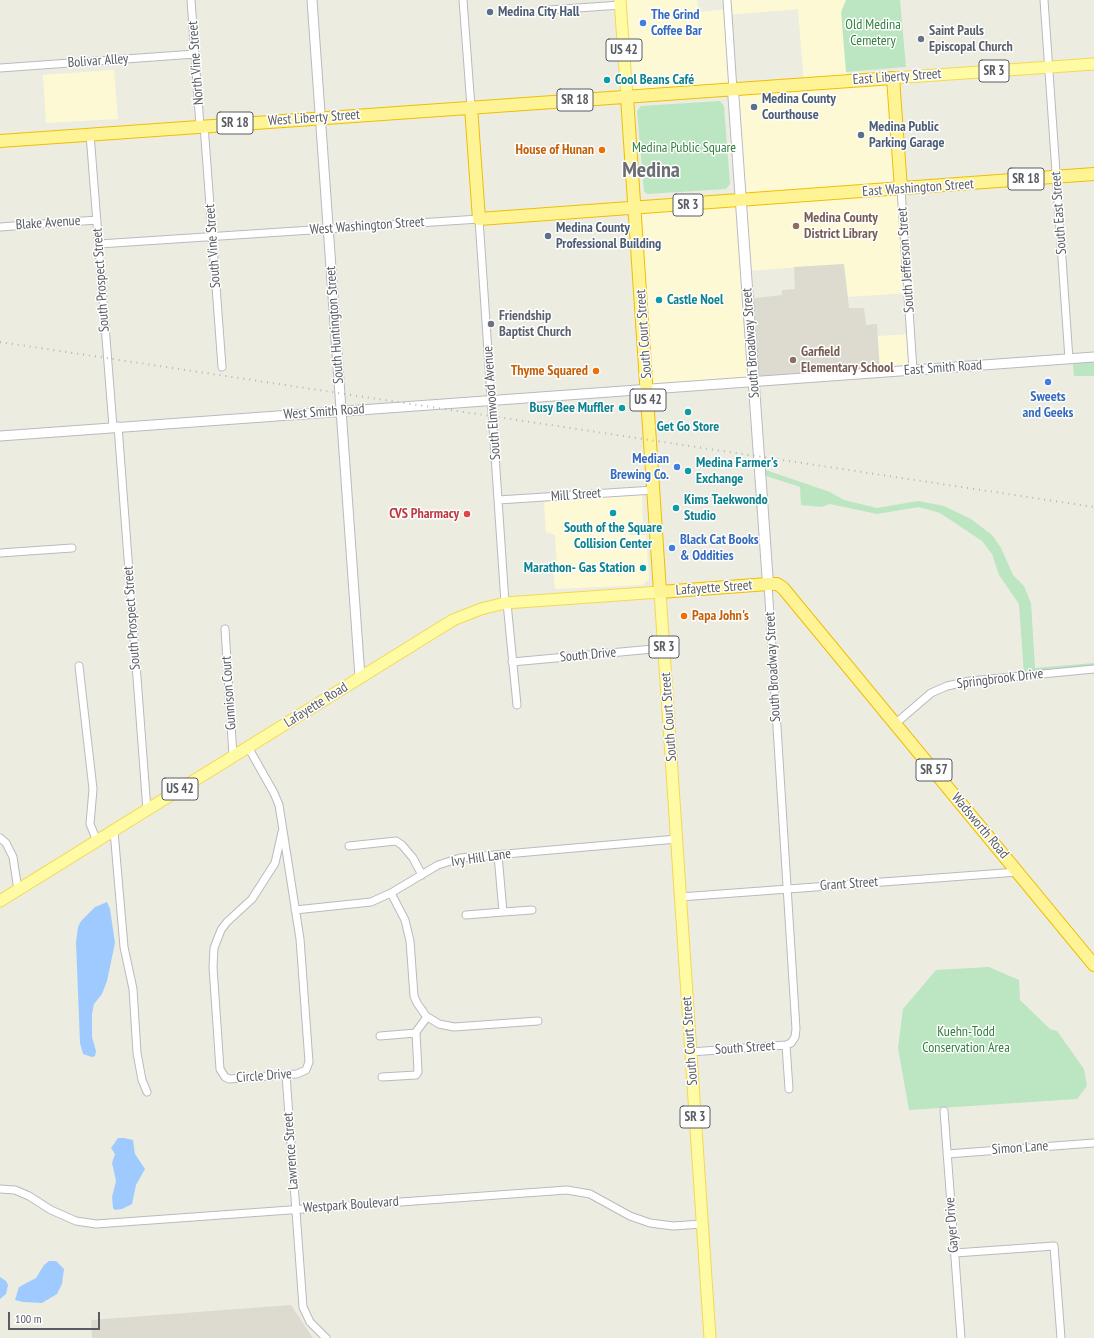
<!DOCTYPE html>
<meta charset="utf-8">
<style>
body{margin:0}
#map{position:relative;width:1094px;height:1338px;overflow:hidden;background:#edece1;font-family:"PT Sans Narrow",sans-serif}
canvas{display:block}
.scale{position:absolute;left:8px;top:1312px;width:92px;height:18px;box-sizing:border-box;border:2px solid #5a5c62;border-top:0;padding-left:5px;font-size:12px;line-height:14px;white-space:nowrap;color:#5a5c62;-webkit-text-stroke:3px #fff;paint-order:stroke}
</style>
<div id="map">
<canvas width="1094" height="1338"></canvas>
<div class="scale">100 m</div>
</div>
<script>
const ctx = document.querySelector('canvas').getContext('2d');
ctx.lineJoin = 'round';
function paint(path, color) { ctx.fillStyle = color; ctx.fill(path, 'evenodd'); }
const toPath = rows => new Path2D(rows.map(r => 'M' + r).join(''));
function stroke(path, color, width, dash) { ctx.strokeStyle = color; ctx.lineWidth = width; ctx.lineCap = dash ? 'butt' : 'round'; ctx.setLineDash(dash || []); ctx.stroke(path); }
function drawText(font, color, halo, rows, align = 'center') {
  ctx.font = font + ' "PT Sans Narrow",sans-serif'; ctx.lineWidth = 3; ctx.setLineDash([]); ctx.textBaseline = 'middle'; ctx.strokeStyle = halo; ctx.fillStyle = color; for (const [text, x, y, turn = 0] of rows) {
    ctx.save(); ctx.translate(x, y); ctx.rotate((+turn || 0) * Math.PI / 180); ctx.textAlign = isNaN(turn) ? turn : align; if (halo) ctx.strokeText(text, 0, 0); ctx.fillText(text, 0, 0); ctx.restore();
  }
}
const commercial = toPath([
 [620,0,697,0,699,12,727,9,727,0,847,0,847,81,893,78,908,293,848,297,843,264,746,271,753,382,648,389,635,208,741,201,733,90,627,97],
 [798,9,804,84,733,89,728,15],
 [114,70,118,119,46,123,43,75],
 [911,334,913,370,880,373,878,336],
 [642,494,643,523,628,524,629,535,646,535,649,579,642,585,555,589,554,574,557,566,555,535,546,532,544,502]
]);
const education = toPath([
 [844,264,849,308,864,308,866,325,877,324,880,373,753,382,748,299,782,295,782,290,795,289,794,267],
 [291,1305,313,1338,92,1338,91,1320]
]);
const green = toPath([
 [846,0,900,0,906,67,846,72,841,12],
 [720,101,724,106,730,184,726,189,647,194,644,191,637,111,641,106],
 [1094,361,1094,376,1074,376,1073,365,1076,362],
 [760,468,830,492,844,500,877,508,918,501,944,506,971,519,992,535,1001,548,1013,575,1024,586,1031,603,1035,668,1094,663,1094,667,1024,674,1019,604,999,575,992,554,982,541,940,513,919,507,877,514,830,504,822,507,801,505,800,487,760,474],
 [989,967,1019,980,1020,1000,1050,1029,1057,1031,1084,1069,1087,1086,1077,1099,909,1110,898,1048,903,1009,936,970]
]);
const water = toPath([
 [107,902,110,909,115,943,107,981,102,994,94,1004,92,1014,92,1037,96,1051,95,1056,92,1057,83,1054,80,1043,76,942,78,927,81,921,95,907],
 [118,1138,124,1138,133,1140,135,1154,145,1169,136,1185,132,1204,122,1209,115,1210,113,1208,112,1197,116,1181,112,1163,115,1154,111,1148],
 [49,1261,56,1261,64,1269,62,1284,57,1294,42,1303,23,1302,15,1300,19,1287,36,1278,44,1265],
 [0,1277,6,1281,8,1285,6,1294,0,1299]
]);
const minor = toPath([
 [191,0,200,126],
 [463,0,471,107],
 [727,0,733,90],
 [1044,0,1069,359],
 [549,10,621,5],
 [0,68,195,54],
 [204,125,222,367],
 [90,134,113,427],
 [901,189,913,370],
 [0,227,97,220],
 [99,244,479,219,505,603],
 [118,426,147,810],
 [498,500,654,490],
 [0,553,72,548],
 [507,603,517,705],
 [225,629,233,756],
 [512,662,664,648],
 [79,666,93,789,90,824,97,841],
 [895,724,931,693,947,686,970,681,1094,669],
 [248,747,274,793,279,805,300,939,309,1062,306,1070,297,1074,229,1079,225,1077,220,1069,213,967,214,948,221,930,227,922,252,899,275,863,282,832],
 [114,831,124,947,133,989,137,1053,142,1080,147,1092],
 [0,838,6,843,13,857,18,890],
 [349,846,396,841,402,845,413,858,422,875],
 [498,855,503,912,532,910],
 [391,893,405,920,410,941,414,996,417,1003,426,1016,439,1024,454,1027,538,1021],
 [680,897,1018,872],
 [295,910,371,902,391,893,438,865,460,858,677,839],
 [466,915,503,912],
 [380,1036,416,1033],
 [786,1045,789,1089],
 [691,1052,786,1045,791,1043,795,1037,796,1029,768,584],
 [286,1075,303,1307,310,1322,326,1338],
 [382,1077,416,1075,418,1072,416,1032,427,1017],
 [944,1111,961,1338],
 [947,1154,1094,1143],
 [0,1189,15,1190,29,1196,51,1210,76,1221,96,1224,567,1190,590,1194,630,1216,650,1223,673,1226,702,1224],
 [955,1253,1054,1246,1061,1338]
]);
const tertiary = toPath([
 [312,0,360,677],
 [0,436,1094,357]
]);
const secondary = toPath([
 [733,90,768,584]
]);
const primary = toPath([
 [620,0,627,97],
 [893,78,1094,64],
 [0,901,453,620,481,609,505,603,660,592,710,1338]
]);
const trunk = toPath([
 [627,97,660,592,768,584,777,584,783,588,1094,965],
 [471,107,479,219,1094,174],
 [0,141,893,78,901,189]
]);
const rail = toPath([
 [0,342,1094,507]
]);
const markers = [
 [490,12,4,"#5c6f8a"],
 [643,23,4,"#3f7fe0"],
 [921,39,4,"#6b7280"],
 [607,80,4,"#0f9aa8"],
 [754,107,4,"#5c6f8a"],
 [861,135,4,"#5c6f8a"],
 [602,150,4,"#e8710a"],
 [796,226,4,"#8d6e63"],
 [548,236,4,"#5c6f8a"],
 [659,300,4,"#0f9aa8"],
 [491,324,4,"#6b7280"],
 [793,360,4,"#8d6e63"],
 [596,371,4,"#e8710a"],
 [1048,382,4,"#3f7fe0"],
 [622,408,4,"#0f9aa8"],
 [688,412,4,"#0f9aa8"],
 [677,467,4,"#3f7fe0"],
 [688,471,4,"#0f9aa8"],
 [676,508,4,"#0f9aa8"],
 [613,513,4,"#0f9aa8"],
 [467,514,4,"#e0444e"],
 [672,548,4,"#3f7fe0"],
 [643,568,4,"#0f9aa8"],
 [684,616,4,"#e8710a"]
];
const shields = [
 [624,50,36],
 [994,71,30],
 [575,100,36],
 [235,123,36],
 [1026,179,36],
 [688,205,30],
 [648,400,36],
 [664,647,30],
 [934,770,36],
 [180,789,36],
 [695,1117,30]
];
const shieldNames = [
 ["US 42",624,50],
 ["SR 3",994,71],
 ["SR 18",575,100],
 ["SR 18",235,123],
 ["SR 18",1026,179],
 ["SR 3",688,205],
 ["US 42",648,400],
 ["SR 3",664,647],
 ["SR 57",934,770],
 ["US 42",180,789],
 ["SR 3",695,1117]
];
const serviceNames = [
 ["Medina City Hall",498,12],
 ["Medina County",762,99],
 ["Courthouse",762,115],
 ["Medina Public",869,127],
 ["Parking Garage",869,143],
 ["Medina County",556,228],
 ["Professional Building",556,244]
];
const shopNames = [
 ["The Grind",651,15],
 ["Coffee Bar",651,31],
 ["Sweets",1048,397,"center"],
 ["and Geeks",1048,413,"center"],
 ["Median",669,459,"right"],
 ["Brewing Co.",669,475,"right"],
 ["Black Cat Books",680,540],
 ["& Oddities",680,556]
];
const parkNames = [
 ["Old Medina",873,25],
 ["Cemetery",873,41],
 ["Medina Public Square",684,148],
 ["Kuehn-Todd",966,1032],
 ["Conservation Area",966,1048]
];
const worshipNames = [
 ["Saint Pauls",929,31],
 ["Episcopal Church",929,47],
 ["Friendship",499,316],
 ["Baptist Church",499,332]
];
const streetNames = [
 ["Bolivar Alley",98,61,-4],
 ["North Vine Street",196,63,-94],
 ["East Liberty Street",897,77,-4],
 ["West Liberty Street",314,118,-4],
 ["East Washington Street",918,188,-4],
 ["South East Street",1059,213,-94],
 ["Blake Avenue",48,223,-4],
 ["West Washington Street",367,226,-4],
 ["South Vine Street",213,246,-94],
 ["South Jefferson Street",906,260,-94],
 ["South Prospect Street",101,280,-94],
 ["South Huntington Street",335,325,-94],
 ["South Court Street",644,334,-94],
 ["South Broadway Street",751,343,-94],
 ["East Smith Road",943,368,-4],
 ["South Elmwood Avenue",492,403,-94],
 ["West Smith Road",324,412,-4],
 ["Mill Street",576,495,-4],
 ["Lafayette Street",714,588,-4],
 ["South Prospect Street",132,618,-94],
 ["South Drive",588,655,-5],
 ["South Broadway Street",773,667,-93],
 ["Springbrook Drive",1000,679,-7],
 ["Gunnison Court",229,693,-94],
 ["Lafayette Road",316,705,-32],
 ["South Court Street",669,717,-94],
 ["Wadsworth Road",980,826,50],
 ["Ivy Hill Lane",481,858,-8],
 ["Grant Street",849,884,-4],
 ["South Court Street",690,1041,-94],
 ["South Street",745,1048,-4],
 ["Circle Drive",264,1076,-4],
 ["Simon Lane",1020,1148,-4],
 ["Lawrence Street",291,1151,-94],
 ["Westpark Boulevard",351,1205,-4],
 ["Gayer Drive",952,1225,-94]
];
const cultureNames = [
 ["Cool Beans Café",615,80],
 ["Castle Noel",667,300],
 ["Busy Bee Muffler",614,408,"right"],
 ["Get Go Store",688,427,"center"],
 ["Medina Farmer's",696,463],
 ["Exchange",696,479],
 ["Kims Taekwondo",684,500],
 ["Studio",684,516],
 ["South of the Square",613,528,"center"],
 ["Collision Center",613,544,"center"],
 ["Marathon- Gas Station",635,568,"right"]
];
const foodNames = [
 ["House of Hunan",594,150],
 ["Thyme Squared",588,371],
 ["Papa John's",692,616,"left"]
];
const educationNames = [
 ["Medina County",804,218],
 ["District Library",804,234],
 ["Garfield",801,352],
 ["Elementary School",801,368]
];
const healthNames = [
 ["CVS Pharmacy",459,514]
];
const townNames = [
 ["Medina",651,171]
];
paint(commercial, '#fef9d5');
paint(education, '#dddbcf');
paint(green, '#bce5c1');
paint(water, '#9fcaff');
stroke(minor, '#b9bac0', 9);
stroke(tertiary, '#b9bac0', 11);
stroke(secondary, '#babcc3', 12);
stroke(primary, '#f3d953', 13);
stroke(trunk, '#eebf00', 14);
stroke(minor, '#fff', 7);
stroke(tertiary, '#fff', 9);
stroke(secondary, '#fff', 10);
stroke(primary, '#fffba4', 11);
stroke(trunk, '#fff495', 12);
stroke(rail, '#b4b5b5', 2, [1, 5]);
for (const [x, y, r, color] of markers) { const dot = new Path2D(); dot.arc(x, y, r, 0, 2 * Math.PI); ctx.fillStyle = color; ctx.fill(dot); stroke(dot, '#fff', 1.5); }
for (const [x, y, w] of shields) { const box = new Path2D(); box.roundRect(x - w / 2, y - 11, w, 22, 3); ctx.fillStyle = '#fff'; ctx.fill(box); stroke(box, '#5a5c62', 1); }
drawText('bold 13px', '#5a5c62', null, shieldNames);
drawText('bold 14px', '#4e5e75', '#fff', serviceNames, 'left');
drawText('bold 14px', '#366cbe', '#fff', shopNames, 'left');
drawText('14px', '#32813f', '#fff', parkNames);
drawText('bold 14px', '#5b616d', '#fff', worshipNames, 'left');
drawText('14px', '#5a5c62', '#fff', streetNames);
drawText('bold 14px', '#0d838f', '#fff', cultureNames, 'left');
drawText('bold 14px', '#c56008', '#fff', foodNames, 'right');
drawText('bold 14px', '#785e54', '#fff', educationNames, 'left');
drawText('bold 14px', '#be3a42', '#fff', healthNames, 'right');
drawText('bold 22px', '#6b6e74', '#fff', townNames);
</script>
